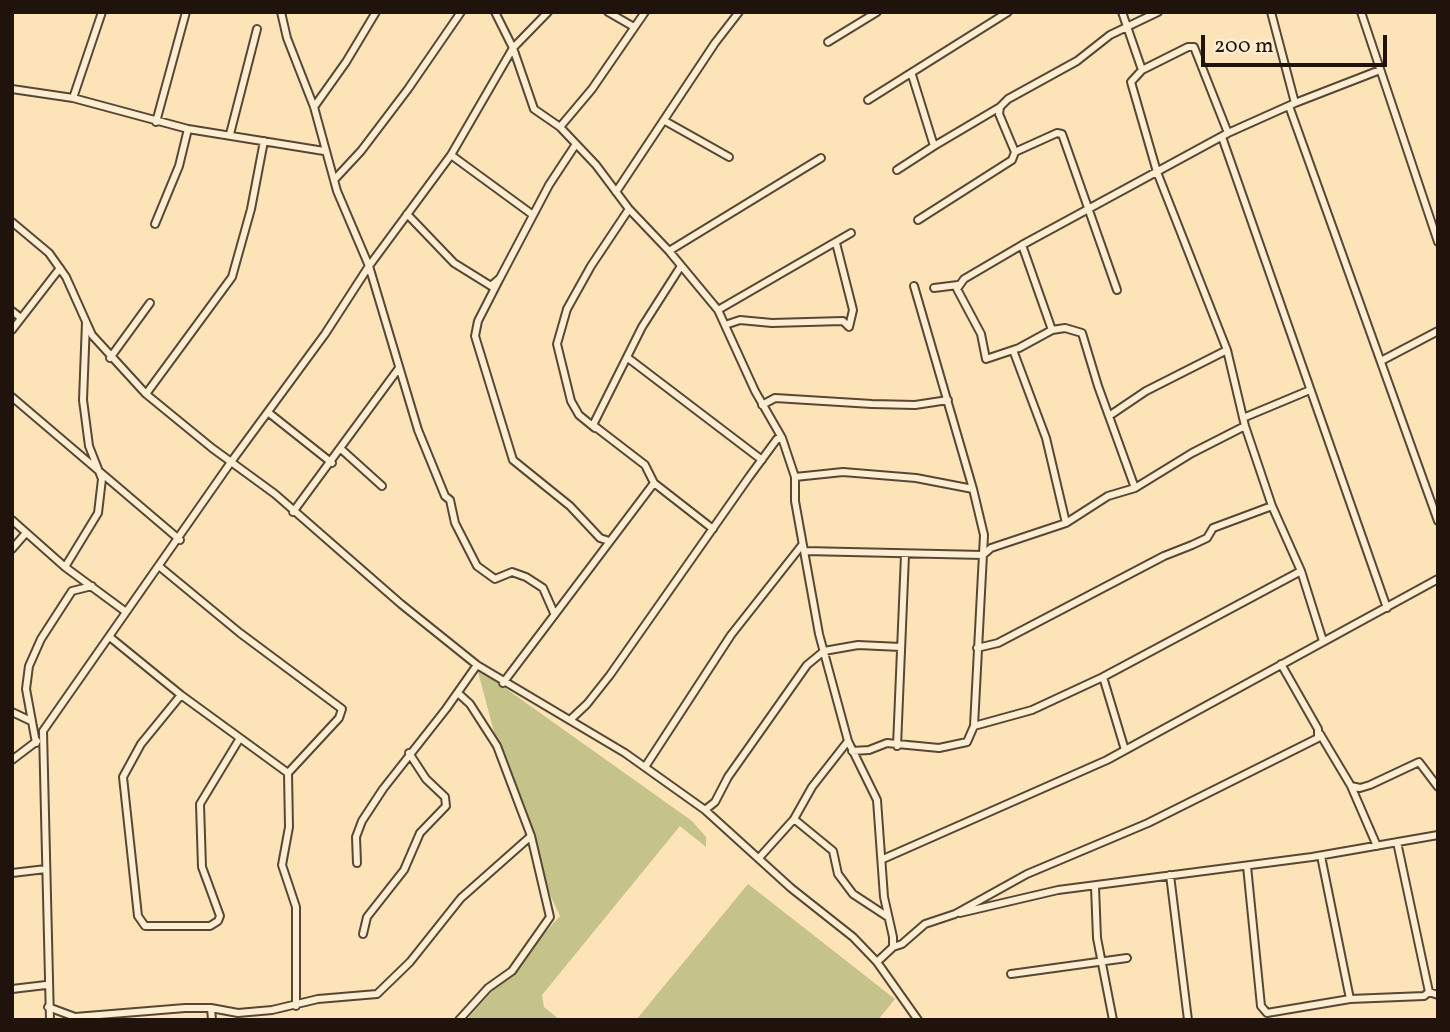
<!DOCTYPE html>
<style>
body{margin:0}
#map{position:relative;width:1450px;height:1032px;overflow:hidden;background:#fce4b8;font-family:Vollkorn,serif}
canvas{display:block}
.frame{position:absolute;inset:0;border:14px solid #20130b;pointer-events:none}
.scale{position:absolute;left:1201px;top:35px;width:186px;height:32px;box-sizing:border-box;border:4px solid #20130b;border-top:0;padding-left:9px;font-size:21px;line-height:24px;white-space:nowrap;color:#20130b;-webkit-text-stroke:5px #fdedd1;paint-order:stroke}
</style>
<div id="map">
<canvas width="1450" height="1032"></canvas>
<div class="frame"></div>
<div class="scale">200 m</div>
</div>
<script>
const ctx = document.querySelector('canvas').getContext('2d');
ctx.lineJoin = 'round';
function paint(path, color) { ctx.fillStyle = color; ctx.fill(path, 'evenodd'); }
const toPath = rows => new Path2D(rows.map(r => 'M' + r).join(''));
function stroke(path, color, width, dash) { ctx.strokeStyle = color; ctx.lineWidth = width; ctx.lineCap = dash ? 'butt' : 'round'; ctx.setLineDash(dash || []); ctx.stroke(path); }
const green = toPath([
 [477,668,692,821,706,837,706,847,680,826,542,995,544,1007,560,1020,468,1018,560,916,545,884,522,800,501,758],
 [748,884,895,999,878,1020,636,1020]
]);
const minor = toPath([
 [281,12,287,38,314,107,337,191,369,266,418,430,445,496,450,500,455,523,477,566,495,579,512,572,526,577,543,588,554,613],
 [495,12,513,48,534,109,560,127,596,165,629,209,669,251,718,310,755,391,782,438,795,477,795,501,819,634,848,741,877,800,884,897,893,937,893,947,877,962],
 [608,12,634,27],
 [1122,12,1142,70],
 [1271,12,1295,103],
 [1361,12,1438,242],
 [828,42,877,12],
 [12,89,73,98,188,129,324,151],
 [73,98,102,12],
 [868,100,1008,12],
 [1289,106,1438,521],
 [314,107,346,62,376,12],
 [665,121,729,157],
 [156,122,186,12],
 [560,127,592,89,645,12],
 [1228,133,1194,47,1188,47,1142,70,1131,82,1157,172,1227,350,1245,426,1272,506,1301,571,1323,641],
 [230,134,257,29],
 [1222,137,1387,608],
 [934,146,1000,107],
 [1015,152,999,114,1000,107,1008,99,1077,61,1110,35,1158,12],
 [451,155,533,215],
 [897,170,934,146,912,75],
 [334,180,361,151,408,89,461,12],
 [616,192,715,43,739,12],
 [407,214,454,263,491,286,500,278,549,185,576,144],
 [918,220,1012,160,1015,152,1057,133,1062,134,1117,290],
 [12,222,49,253,66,277,92,335,146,394,212,448,275,494,401,604,477,665,625,753,705,810,791,888,853,937,877,962,918,1020],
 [155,224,179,166,188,129],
 [1022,245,1052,330,1019,348,986,359,981,334,957,289,964,279,1022,245,1228,133,1295,103,1380,70],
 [669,251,821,158],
 [681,266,642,327,593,425,645,465,654,483,713,529],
 [500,278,478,321,475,336,513,460,570,506,600,538,609,541],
 [914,286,973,489],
 [934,288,958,285],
 [718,310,851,233],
 [12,311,21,318],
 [725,325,740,320,772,323,843,321,849,327,853,310,836,243],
 [12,330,60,268],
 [1052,330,1065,328,1082,333,1098,386,1135,488],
 [1013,350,1046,438,1066,523],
 [110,358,150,303],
 [628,358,762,460],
 [1381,361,1438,331],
 [146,394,232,277,251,209,264,141],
 [12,397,180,540],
 [762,405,775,398,872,404,915,405,948,400],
 [269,413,332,463],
 [1109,416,1146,391,1227,350],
 [1243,418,1310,390],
 [595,428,579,415,571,401,557,344,567,309,591,266,629,209],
 [341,449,382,486],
 [795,477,843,472,916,478,973,489,984,535,974,726],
 [293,512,399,368],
 [12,520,65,567,126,612],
 [12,549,25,534],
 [805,551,983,555,991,548,1066,523,1108,496,1135,488,1192,453,1245,426],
 [65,567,98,513,102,479,89,446,83,400,86,322],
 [160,567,240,633,342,709,339,718,288,773,289,827,282,865,296,907,296,1006],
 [111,638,181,695,288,773],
 [977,648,998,643,1164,556,1192,545,1207,538,1213,528,1272,506],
 [1103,677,1125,750],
 [503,683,654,483],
 [458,693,470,704,497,746,531,836,550,917,512,971,488,988,459,1020],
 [181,695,141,744,123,777,138,916,145,926,210,926,218,921,220,916,202,867,200,804,240,738],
 [12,712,31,721],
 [570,720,587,704,610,675,749,477,777,439,782,438],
 [1320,734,1351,786,1360,788,1370,785,1419,762,1438,787],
 [36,743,26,689,29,666,41,639,72,591,92,586],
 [897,746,905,555],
 [852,751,869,750,887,743,939,748,967,742,974,726,1032,710,1103,677,1301,571],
 [12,760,37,741],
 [645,767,731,635,802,545],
 [1351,786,1377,846],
 [705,810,715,802,728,777,807,665,824,651,858,645,901,647],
 [794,819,833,851,838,874,853,894,888,917],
 [1397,842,1429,992],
 [1321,856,1350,999],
 [759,858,794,819,812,787,848,741],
 [883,859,1107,760,1438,579],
 [357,863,356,837,362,821,383,789,446,709,477,665],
 [1247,866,1261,1006,1267,1013,1350,999,1424,996,1429,992,1438,995],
 [12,873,46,869],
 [1170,875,1188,1020],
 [1095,887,1097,938,1113,1020],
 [960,913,1058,890,1312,857,1438,835],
 [363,934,367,917,404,870,420,833,446,806,445,797,426,779,409,753],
 [893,947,902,944,925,924,955,914,1027,874,1148,823,1318,738,1318,729,1281,664],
 [1011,974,1127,958],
 [12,989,46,985],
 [48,1007,75,1017,185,1008,211,1008,238,1013,272,1010,318,999,377,994,410,962,461,898,531,836],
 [211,1008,212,1020],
 [50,1020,43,731,231,462,325,334,369,266,451,155,513,48,548,12]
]);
paint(green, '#c5c28a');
stroke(minor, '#574736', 10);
stroke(minor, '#fdedd1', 6);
</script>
